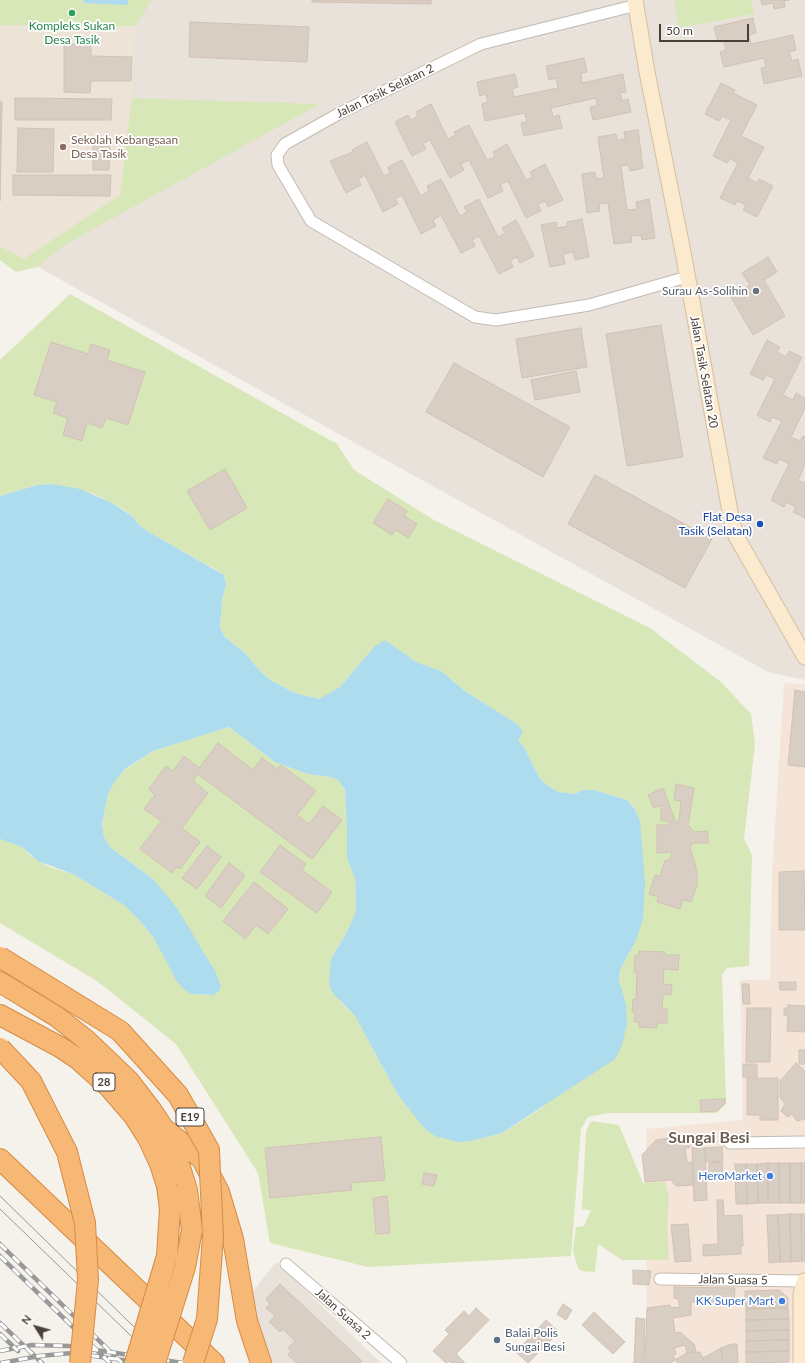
<!DOCTYPE html>
<style>
body{margin:0}
#map{position:relative;width:805px;height:1363px;overflow:hidden;background:#f5f1eb;font-family:Lato,sans-serif}
canvas{display:block}
.north{position:absolute;left:16px;top:1307px;width:40px;height:40px;-webkit-text-stroke:3px #fff;paint-order:stroke;rotate:307deg;font-size:11px;font-weight:700;line-height:16px;text-align:center;color:#494139}
.north::after{content:'';display:block;margin:auto;width:14px;height:18px;background:#494139;clip-path:polygon(50% 0,100% 100%,50% 72%,0 100%)}
.scale{position:absolute;left:659px;top:24px;width:90px;height:18px;box-sizing:border-box;border:2px solid #494139;border-top:0;padding-left:5px;font-size:12px;line-height:14px;white-space:nowrap;color:#494139;-webkit-text-stroke:3px #fff;paint-order:stroke}
</style>
<div id="map">
<canvas width="805" height="1363"></canvas>
<div class="north">N</div>
<div class="scale">50 m</div>
</div>
<script>
const ctx = document.querySelector('canvas').getContext('2d');
ctx.lineJoin = 'round';
function paint(path, color) { ctx.fillStyle = color; ctx.fill(path, 'evenodd'); }
const toPath = rows => new Path2D(rows.map(r => 'M' + r).join(''));
function stroke(path, color, width, dash) { ctx.strokeStyle = color; ctx.lineWidth = width; ctx.lineCap = dash ? 'butt' : 'round'; ctx.setLineDash(dash || []); ctx.stroke(path); }
function drawText(font, color, halo, rows, align = 'center') {
  ctx.font = font + ' Lato,sans-serif'; ctx.lineWidth = 3.5; ctx.setLineDash([]); ctx.textBaseline = 'middle'; ctx.strokeStyle = halo; ctx.fillStyle = color; for (const [text, x, y, turn = 0] of rows) {
    ctx.save(); ctx.translate(x, y); ctx.rotate((+turn || 0) * Math.PI / 180); ctx.textAlign = isNaN(turn) ? turn : align; if (halo) ctx.strokeText(text, 0, 0); ctx.fillText(text, 0, 0); ctx.restore();
  }
}
const residential = toPath([
 [0,0,805,0,805,680,768,672,0,246],
 [276,1262,381,1363,268,1363,250,1295]
]);
const commercial = toPath([
 [784,683,805,684,805,1363,647,1363,646,1129,743,1120,740,980,770,980,772,874]
]);
const education = toPath([
 [0,25,135,26,132,98,120,195,24,259,0,246]
]);
const green = toPath([
 [0,0,152,0,135,26,0,25],
 [674,0,751,0,754,14,679,28],
 [132,98,320,104,66,244,37,267,16,272,0,260,0,246,24,259,120,195],
 [70,294,337,444,354,470,434,520,650,628,721,682,751,714,755,744,744,839,752,855,749,966,727,968,722,975,726,1104,717,1113,608,1113,588,1117,581,1129,571,1256,368,1267,270,1243,258,1173,176,1044,97,981,0,923,0,839,22,847,30,855,47,866,73,874,124,905,141,922,154,938,191,994,213,995,153,879,111,848,104,837,102,824,108,794,115,781,125,770,153,751,229,727,275,762,308,774,331,777,338,780,345,791,347,834,347,858,355,879,356,908,354,916,347,932,331,959,340,1001,355,1016,398,1095,410,1110,471,1141,502,1133,542,1108,622,992,619,980,620,970,630,951,640,821,635,808,627,800,594,790,582,790,575,794,559,792,548,786,539,777,524,747,518,740,520,736,517,724,465,691,441,671,416,662,407,656,374,647,340,687,328,695,318,699,295,693,272,681,260,671,245,653,225,637,220,628,222,600,226,585,224,575,218,571,149,532,139,525,132,516,123,509,92,493,52,484,37,485,0,496,0,360],
 [591,1121,619,1125,643,1183,665,1182,669,1197,667,1224,669,1260,622,1260,598,1244,595,1272,582,1271,578,1268,573,1251,576,1227,584,1226,591,1210,582,1209,586,1131]
]);
const water = toPath([
 [84,0,128,0,128,5,83,3],
 [52,484,80,489,112,503,132,516,139,525,149,532,224,575,226,585,222,600,220,628,225,637,245,653,260,671,272,681,295,693,319,699,340,687,374,647,385,640,416,662,441,671,465,691,517,724,523,732,518,740,524,747,539,777,548,786,559,792,575,794,582,790,594,790,627,800,635,809,640,821,645,883,643,919,637,938,620,970,619,980,626,1005,627,1025,621,1048,615,1059,502,1133,471,1141,458,1142,435,1136,424,1128,398,1095,355,1016,332,992,329,983,331,959,347,932,354,916,356,908,355,879,347,858,347,834,345,790,338,780,331,777,308,774,275,762,229,727,153,751,125,769,115,781,108,794,102,824,104,837,111,848,153,879,177,908,216,973,221,987,219,991,213,995,191,994,184,989,176,980,154,938,141,922,124,905,73,874,38,861,22,847,0,839,0,496,37,485]
]);
const building = toPath([
 [312,0,431,0,431,4,312,2,312,0],
 [761,0,789,0,784,1,785,7,774,9,773,3,762,5,761,0],
 [753,18,756,33,749,35,751,44,793,35,796,50,789,52,792,61,798,59,802,76,764,84,761,68,766,67,764,58,724,67,720,52,726,50,724,41,718,42,714,27,753,18],
 [190,22,309,27,307,62,189,57,190,22],
 [64,44,91,44,91,56,132,57,131,81,91,81,90,93,64,92,64,44],
 [584,58,587,72,581,73,582,83,623,74,626,92,620,93,622,101,628,99,631,112,593,120,590,107,597,106,596,98,551,108,553,117,559,115,562,128,524,136,521,123,527,122,525,113,485,121,482,104,488,102,486,94,480,96,477,82,515,74,518,87,512,89,514,97,558,88,556,78,549,80,546,66,584,58],
 [721,83,735,90,733,93,757,105,741,136,764,147,748,178,757,183,759,179,773,186,757,217,743,210,746,205,737,201,735,205,720,198,738,163,730,159,727,163,713,156,731,120,722,116,719,121,705,114,721,83],
 [15,98,112,99,111,120,15,120,15,98],
 [0,102,2,102,0,201,0,102],
 [431,104,448,139,456,135,454,132,469,125,487,160,495,157,493,152,507,144,526,180,533,177,530,172,545,164,563,200,548,207,545,201,538,204,541,211,526,218,508,181,500,185,503,191,488,198,469,160,461,164,464,170,450,178,430,140,423,143,426,149,412,156,395,122,408,115,411,120,418,116,416,112,431,104],
 [18,128,54,129,53,172,17,172,18,128],
 [638,130,643,168,630,171,629,165,621,166,627,210,637,209,636,202,649,199,655,238,642,240,641,235,631,236,632,242,614,244,608,203,599,204,600,211,587,213,582,174,595,172,596,179,604,178,598,137,616,134,617,140,625,139,624,132,638,130],
 [93,142,110,142,109,170,93,170,93,142],
 [367,142,384,176,390,173,388,167,402,160,421,196,429,191,427,186,441,179,460,216,467,212,464,207,479,199,498,237,505,233,502,228,516,220,534,256,520,263,517,257,510,260,513,267,499,274,479,236,472,240,475,246,461,253,441,215,433,220,436,226,421,234,402,195,395,199,398,204,383,212,365,175,358,179,361,185,346,193,330,161,353,152,352,150,367,142],
 [13,175,111,175,110,196,13,195,13,175],
 [582,219,589,257,575,260,573,252,563,254,565,264,550,267,541,225,556,222,557,228,568,226,567,222,582,219],
 [768,257,777,272,764,280,785,316,753,335,731,297,750,285,742,273,768,257],
 [661,325,683,457,627,466,606,334,661,325],
 [581,328,587,367,522,378,516,339,581,328],
 [767,340,780,347,777,352,786,357,789,351,802,357,783,395,793,400,796,393,805,398,805,408,791,437,800,441,803,436,805,437,805,465,798,480,805,483,805,518,793,512,796,507,786,502,784,507,771,500,789,464,779,459,777,464,763,458,782,421,772,417,770,422,757,415,775,379,766,375,763,380,750,374,767,340],
 [51,342,88,354,91,344,110,350,107,360,145,372,128,425,106,418,102,428,87,423,82,441,63,435,68,418,53,413,57,402,34,395,51,342],
 [454,363,570,427,543,477,426,412,454,363],
 [576,371,580,392,535,400,531,380,576,371],
 [225,469,247,508,210,530,187,491,225,469],
 [595,475,712,539,685,588,568,524,595,475],
 [388,499,407,511,404,516,417,524,408,538,396,530,392,535,373,523,388,499],
 [795,690,805,692,805,767,788,765,795,690],
 [218,743,253,770,262,758,277,769,281,765,316,791,297,815,309,824,323,806,342,820,312,859,198,774,193,781,208,793,182,828,200,842,180,869,177,867,172,873,140,849,161,821,144,809,155,795,149,789,166,766,173,771,184,756,199,768,218,743],
 [676,784,694,788,688,825,694,832,708,831,708,843,693,843,690,847,697,871,697,885,691,902,683,900,680,909,657,902,658,897,649,894,655,875,660,876,665,860,669,860,672,852,657,853,657,825,669,825,670,821,661,821,661,805,654,808,648,795,663,788,676,823,679,820,681,801,674,800,676,784],
 [280,845,306,864,302,870,332,892,317,913,260,872,280,845],
 [207,846,221,857,197,889,182,878,207,846],
 [229,863,245,875,221,908,205,896,229,863],
 [804,871,805,930,779,930,779,872,804,871],
 [254,882,288,909,268,934,256,925,245,939,223,921,254,882],
 [639,951,665,952,665,955,679,955,678,970,664,969,663,984,672,985,671,995,663,994,662,1009,667,1009,667,1023,657,1023,657,1028,639,1027,639,1022,634,1022,635,1012,632,1012,633,999,636,999,637,973,634,972,635,956,638,956,639,951],
 [779,982,796,982,796,990,780,990,779,982],
 [742,984,749,984,750,1004,743,1004,742,984],
 [788,1005,805,1006,805,1032,787,1031,788,1015,784,1015,784,1008,788,1008,788,1005],
 [747,1008,771,1008,770,1062,746,1062,747,1008],
 [799,1050,805,1050,805,1064,799,1064,799,1050],
 [796,1063,805,1071,805,1119,797,1121,792,1114,788,1117,781,1111,785,1104,780,1097,780,1081,796,1063],
 [743,1064,757,1064,757,1077,743,1077,743,1064],
 [747,1078,778,1078,778,1120,760,1120,760,1115,747,1115,747,1078],
 [725,1099,725,1103,717,1111,701,1112,700,1100,725,1099],
 [681,1136,693,1137,689,1148,685,1148,687,1163,693,1162,694,1185,676,1186,671,1180,645,1182,642,1155,656,1140,681,1136],
 [381,1137,385,1180,351,1183,352,1190,270,1198,265,1148,381,1137],
 [722,1147,723,1161,706,1162,705,1148,722,1147],
 [692,1148,705,1148,707,1200,694,1201,692,1148],
 [722,1162,723,1174,709,1174,709,1163,722,1162],
 [768,1163,768,1203,758,1203,757,1164,768,1163],
 [768,1163,779,1163,779,1203,768,1203,768,1163],
 [779,1163,790,1163,790,1203,779,1203,779,1163],
 [790,1163,801,1163,801,1203,790,1203,790,1163],
 [801,1163,805,1163,805,1203,801,1203,801,1163],
 [735,1164,746,1164,747,1204,736,1204,735,1164],
 [746,1164,757,1164,758,1203,747,1204,746,1164],
 [424,1173,437,1175,434,1186,422,1184,424,1173],
 [387,1196,390,1233,376,1234,373,1198,387,1196],
 [717,1200,723,1200,724,1216,742,1215,743,1246,741,1245,741,1254,703,1256,703,1245,718,1244,717,1200],
 [790,1214,801,1214,802,1261,791,1262,790,1214],
 [790,1214,791,1262,780,1262,778,1215,790,1214],
 [801,1214,805,1214,805,1261,802,1261,801,1214],
 [767,1215,778,1215,780,1262,769,1263,767,1215],
 [688,1224,691,1261,675,1262,671,1225,688,1224],
 [633,1270,651,1271,649,1285,633,1284,633,1270],
 [280,1284,362,1361,360,1363,297,1363,288,1355,291,1351,288,1348,295,1341,283,1329,280,1332,269,1322,275,1316,266,1308,270,1304,266,1299,280,1284],
 [674,1287,735,1288,734,1302,691,1302,691,1315,673,1318,675,1333,680,1332,694,1344,696,1351,687,1353,685,1345,674,1348,676,1354,673,1355,675,1360,670,1363,645,1363,647,1308,670,1305,671,1308,680,1307,678,1299,674,1298,674,1287],
 [779,1290,788,1298,788,1308,746,1309,745,1291,779,1290],
 [563,1304,572,1310,566,1320,557,1314,563,1304],
 [476,1308,489,1320,456,1354,465,1363,451,1363,449,1361,446,1363,433,1351,449,1334,445,1330,464,1311,469,1316,476,1308],
 [788,1308,789,1319,746,1320,746,1309,788,1308],
 [594,1312,625,1342,613,1354,582,1325,594,1312],
 [636,1318,645,1319,644,1363,634,1363,636,1318],
 [789,1319,789,1330,746,1331,746,1320,789,1319],
 [546,1320,559,1332,528,1363,516,1352,546,1320],
 [789,1330,789,1340,746,1341,746,1331,789,1330],
 [789,1340,789,1351,746,1352,746,1341,789,1340],
 [732,1344,737,1344,738,1363,723,1363,721,1348,732,1344],
 [721,1348,723,1363,705,1363,703,1358,721,1348],
 [789,1351,789,1362,746,1363,746,1352,789,1351],
 [700,1352,705,1363,678,1363,675,1360,687,1353,700,1352]
]);
const street = toPath([
 [637,5,481,44,340,113,285,144,277,155,278,165,311,221,475,317,496,320,589,305,687,277],
 [730,1143,805,1142],
 [286,1264,401,1363],
 [660,1279,804,1281]
]);
const secondary = toPath([
 [635,0,647,72,683,252,731,517,736,536,805,657],
 [801,1363,801,1295,804,1281]
]);
const highway = toPath([
 [0,982,56,1016,85,1039,129,1081,152,1111,164,1129,174,1148,187,1190],
 [0,1015,60,1047,78,1059,109,1087,134,1116,148,1138,160,1164,167,1186],
 [167,1131,202,1159,219,1192,233,1239,247,1321,261,1363],
 [0,1159,214,1363]
]);
const tram = toPath([
 [0,1196,171,1363],
 [0,1209,159,1363]
]);
const rail = toPath([
 [0,1244,122,1363],
 [0,1256,110,1363],
 [0,1323,42,1363],
 [0,1334,18,1351],
 [0,1351,32,1345,69,1346,183,1363],
 [1,1363,39,1356,72,1353,144,1363]
]);
const highwayBridge = toPath([
 [0,957,120,1031,178,1095,209,1150,213,1237,207,1319,193,1363],
 [0,1048,31,1081,67,1152,85,1223,88,1280,80,1363],
 [135,1363,167,1256,170,1209,167,1186],
 [155,1363,185,1267,192,1230,187,1190]
]);
const markers = [
 [72,13,4,"#2e9e5b"],
 [63,147,4,"#8d6e63"],
 [756,291,4,"#6b7280"],
 [760,524,4,"#1a4fb4"],
 [770,1176,4,"#3f7fe0"],
 [782,1301,4,"#3f7fe0"],
 [497,1340,4,"#5c6f8a"]
];
const shields = [
 [104,1082,22],
 [190,1117,28]
];
const shieldNames = [
 ["28",104,1082],
 ["E19",190,1117]
];
const leisureNames = [
 ["Kompleks Sukan",72,26],
 ["Desa Tasik",72,40]
];
const streetNames = [
 ["Jalan Tasik Selatan 2",385,91,-26],
 ["Jalan Tasik Selatan 20",704,372,80],
 ["Jalan Suasa 5",733,1280,1],
 ["Jalan Suasa 2",343,1314,42]
];
const educationNames = [
 ["Sekolah Kebangsaan",71,140],
 ["Desa Tasik",71,154]
];
const worshipNames = [
 ["Surau As-Solihin",748,291]
];
const transitNames = [
 ["Flat Desa",752,517],
 ["Tasik (Selatan)",752,531]
];
const shopNames = [
 ["HeroMarket",762,1176],
 ["KK Super Mart",774,1301]
];
const serviceNames = [
 ["Balai Polis",505,1333],
 ["Sungai Besi",505,1347]
];
const districtNames = [
 ["Sungai Besi",709,1138]
];
paint(residential, '#e9e2da');
paint(commercial, '#f5e5d8');
paint(education, '#ede3d6');
paint(green, '#d8e7b7');
paint(water, '#acdcee');
paint(building, '#d9cec4');
stroke(building, '#d1c2b5', 1);
stroke(street, '#c3bab1', 13);
stroke(secondary, '#d5bf9f', 17);
stroke(highway, '#d68b44', 22);
stroke(street, '#fff', 11);
stroke(secondary, '#fceace', 15);
stroke(highway, '#f7b875', 20);
stroke(tram, '#999', 1);
stroke(rail, '#999', 4.5);
stroke(rail, '#fff', 3, [9]);
stroke(highwayBridge, '#d68b44', 22, []);
stroke(highwayBridge, '#f7b875', 20);
for (const [x, y, r, color] of markers) { const dot = new Path2D(); dot.arc(x, y, r, 0, 2 * Math.PI); ctx.fillStyle = color; ctx.fill(dot); stroke(dot, '#fff', 1.5); }
for (const [x, y, w] of shields) { const box = new Path2D(); box.roundRect(x - w / 2, y - 9, w, 18, 3); ctx.fillStyle = '#fff'; ctx.fill(box); stroke(box, '#494139', 1); }
drawText('bold 11px', '#494139', null, shieldNames);
drawText('12px', '#27864d', '#fff', leisureNames);
drawText('12px', '#494139', '#fff', streetNames);
drawText('12px', '#785e54', '#fff', educationNames, 'left');
drawText('12px', '#5b616d', '#fff', worshipNames, 'right');
drawText('12px', '#164399', '#fff', transitNames, 'right');
drawText('12px', '#366cbe', '#fff', shopNames, 'right');
drawText('12px', '#4e5e75', '#fff', serviceNames, 'left');
drawText('bold 16px', '#6b5d51', '#fff', districtNames);
</script>
